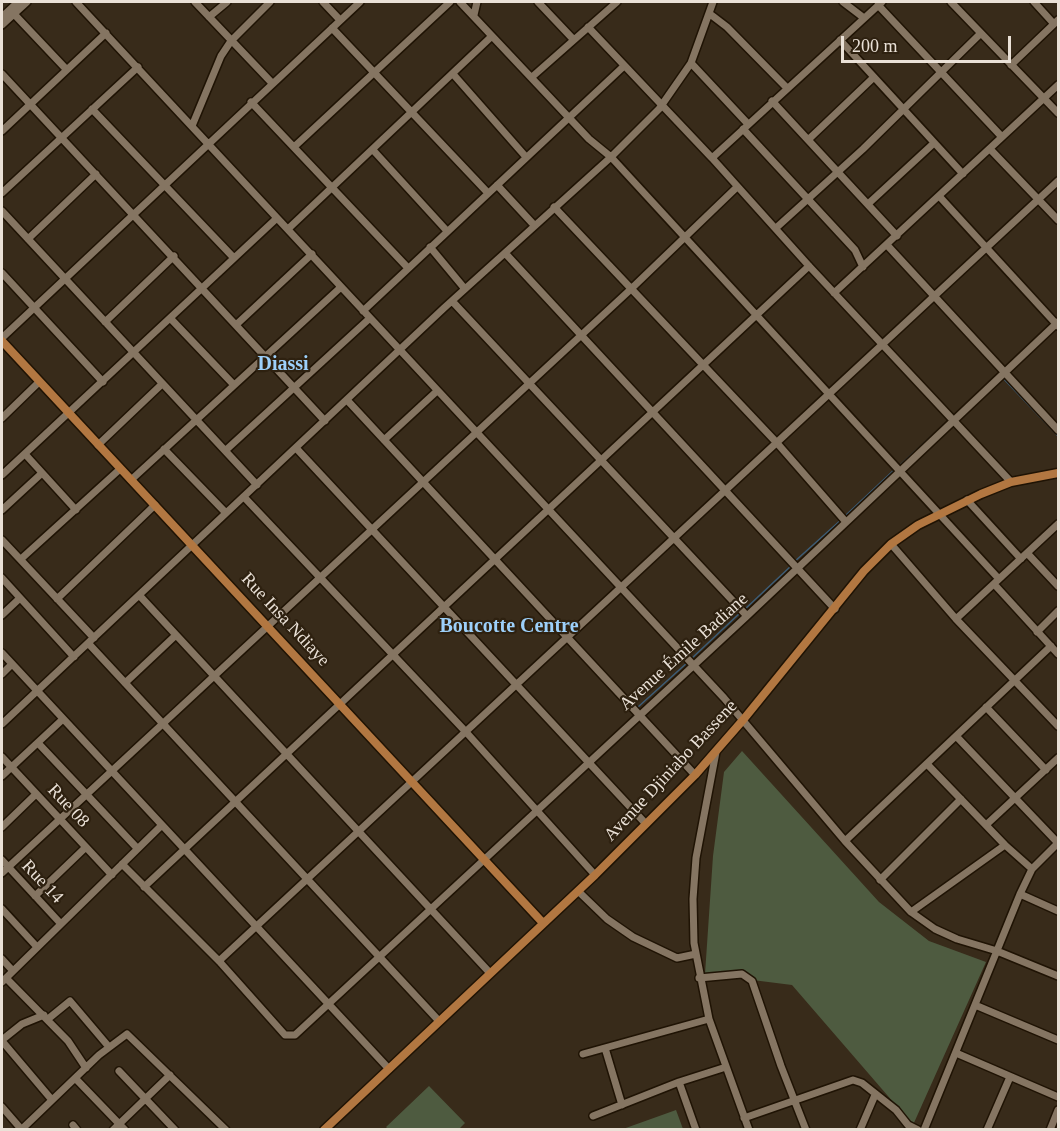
<!DOCTYPE html>
<meta charset="utf-8">
<style>
body{margin:0}
#map{position:relative;width:1060px;height:1131px;overflow:hidden;background:#382b1a;font-family:Georgia,serif}
canvas{display:block}
.frame{position:absolute;inset:0;border:3px solid #eae1d7;pointer-events:none}
.scale{position:absolute;left:841px;top:36px;width:170px;height:27px;box-sizing:border-box;border:3px solid #eae1d7;border-top:0;padding-left:8px;font-size:18px;line-height:21px;white-space:nowrap;color:#eae1d7;-webkit-text-stroke:4px #2e2110;paint-order:stroke}
</style>
<div id="map">
<canvas width="1060" height="1131"></canvas>
<div class="frame"></div>
<div class="scale">200 m</div>
</div>
<script>
const ctx = document.querySelector('canvas').getContext('2d');
ctx.lineJoin = 'round';
function paint(path, color) { ctx.fillStyle = color; ctx.fill(path, 'evenodd'); }
const toPath = rows => new Path2D(rows.map(r => 'M' + r).join(''));
function stroke(path, color, width, dash) { ctx.strokeStyle = color; ctx.lineWidth = width; ctx.lineCap = dash ? 'butt' : 'round'; ctx.setLineDash(dash || []); ctx.stroke(path); }
function drawText(font, color, halo, rows, align = 'center') {
  ctx.font = font + ' Georgia,serif'; ctx.lineWidth = 4.5; ctx.setLineDash([]); ctx.textBaseline = 'middle'; ctx.strokeStyle = halo; ctx.fillStyle = color; for (const [text, x, y, turn = 0] of rows) {
    ctx.save(); ctx.translate(x, y); ctx.rotate((+turn || 0) * Math.PI / 180); ctx.textAlign = isNaN(turn) ? turn : align; if (halo) ctx.strokeText(text, 0, 0); ctx.fillText(text, 0, 0); ctx.restore();
  }
}
const green = toPath([
 [742,751,879,902,929,941,986,962,913,1125,792,985,705,974,713,856,724,772],
 [429,1086,465,1123,459,1129,388,1129,386,1127],
 [676,1110,683,1129,623,1129]
]);
const stream = toPath([
 [1003,378,1058,436],
 [953,416,1000,374],
 [898,467,950,419],
 [845,516,894,470],
 [794,562,842,519],
 [744,610,791,566],
 [691,659,740,613],
 [638,707,688,662]
]);
const minor = toPath([
 [76,2,724,698,845,841,911,912,935,929,957,939,997,951,1058,976],
 [195,2,272,83],
 [323,2,340,20],
 [460,2,589,139,611,157,999,579],
 [538,2,573,39],
 [843,2,864,18],
 [951,2,1058,113],
 [1034,2,1054,24],
 [878,5,1002,137],
 [14,14,66,69],
 [710,14,727,27,786,87],
 [474,15,477,2],
 [2,17,18,2],
 [209,17,227,2],
 [2,25,27,2],
 [588,27,712,158,809,266,1011,482],
 [332,28,488,193],
 [840,40,963,174],
 [691,63,748,124],
 [1011,65,1058,20],
 [2,74,325,421],
 [453,74,526,157],
 [532,77,617,2],
 [772,101,897,236],
 [251,102,408,268],
 [92,109,233,257],
 [192,126,221,56,231,41,270,2],
 [743,129,855,250,863,267],
 [2,131,106,33],
 [809,139,873,78],
 [294,147,450,2],
 [990,149,1058,220],
 [373,150,447,231],
 [712,158,882,2],
 [497,185,534,225],
 [2,193,138,67],
 [939,196,1058,326],
 [868,204,934,143],
 [554,207,777,443,846,522],
 [2,211,257,485],
 [776,228,863,149,980,34],
 [288,229,492,36],
 [28,239,96,174],
 [887,245,1058,430],
 [430,247,465,289],
 [505,253,835,609],
 [2,273,103,382],
 [834,293,1058,85],
 [452,301,747,616],
 [363,311,624,66],
 [170,318,234,385],
 [105,322,174,256],
 [237,324,312,254],
 [2,338,360,2],
 [347,400,695,775],
 [2,418,39,382],
 [384,440,437,391],
 [98,445,162,384],
 [296,448,646,824],
 [164,449,226,513],
 [226,450,370,318],
 [25,454,76,510],
 [2,475,277,218],
 [131,480,341,287],
 [244,497,466,732,595,875],
 [967,500,1021,559],
 [2,510,42,473],
 [2,540,94,638],
 [891,544,956,619,1058,726],
 [1027,553,1058,586],
 [21,559,120,469],
 [2,578,74,657],
 [994,584,1058,654],
 [139,595,490,973],
 [57,599,155,505],
 [2,615,20,598],
 [956,619,1058,524],
 [1037,632,1058,611],
 [88,643,439,1021],
 [2,653,389,1069],
 [2,674,12,664],
 [125,683,176,635],
 [986,707,1046,770],
 [2,724,444,308,611,157,659,109,691,63,713,2],
 [956,736,1058,843],
 [38,743,137,848],
 [716,752,696,858,693,899,694,943,709,1019,749,1130],
 [2,757,112,875],
 [927,764,1005,845,1032,869],
 [2,776,63,719],
 [986,825,1058,758],
 [2,827,36,794],
 [845,841,1051,646],
 [2,860,61,924],
 [122,864,219,961,285,1035,295,1035,747,616,1058,322],
 [2,873,631,289,737,187],
 [880,880,961,799],
 [144,887,809,266],
 [578,891,607,919,633,937,677,958,696,954],
 [1020,894,1058,911],
 [35,896,86,847],
 [2,909,37,947],
 [911,912,1005,845],
 [2,959,13,971],
 [219,961,1058,181],
 [6,978,68,1041,86,1068],
 [699,978,742,974,752,981,781,1066,806,1130],
 [2,982,162,825],
 [975,1005,1058,1040],
 [48,1019,70,1001,109,1047],
 [2,1040,22,1024,44,1015],
 [2,1041,52,1100],
 [605,1048,622,1105],
 [956,1053,1058,1097],
 [583,1054,709,1019],
 [119,1071,175,1130],
 [75,1078,125,1130],
 [679,1082,696,1130],
 [2,1107,22,1130],
 [593,1116,679,1082,726,1067],
 [744,1118,853,1080,862,1083,896,1110,908,1125,918,1130],
 [73,1125,77,1130],
 [22,1129,99,1055,127,1034,226,1130],
 [113,1130,170,1075],
 [860,1130,875,1095],
 [924,1130,1020,894,1032,869,1058,843],
 [987,1130,1010,1077],
 [1050,1130,1058,1110]
]);
const major = toPath([
 [2,341,543,923],
 [324,1130,595,875,695,775,743,720,864,571,891,544,918,525,981,494,1011,482,1058,473]
]);
const streetNames = [
 ["Rue Insa Ndiaye",285,620,47],
 ["Avenue Émile Badiane",684,652,-42],
 ["Avenue Djiniabo Bassene",671,771,-47],
 ["Rue 08",68,806,47],
 ["Rue 14",42,882,47]
];
const neighbourhoodNames = [
 ["Diassi",283,365],
 ["Boucotte Centre",509,627]
];
paint(green, '#4e5b40');
stroke(stream, '#3d5d77', 1.5);
stroke(minor, '#1f1304', 10);
stroke(major, '#1f1304', 11);
stroke(minor, '#857562', 7);
stroke(major, '#b27741', 8);
drawText('18px', '#eae1d7', '#2e2110', streetNames);
drawText('bold 20px', '#9dd0fa', '#2e2110', neighbourhoodNames);
</script>
